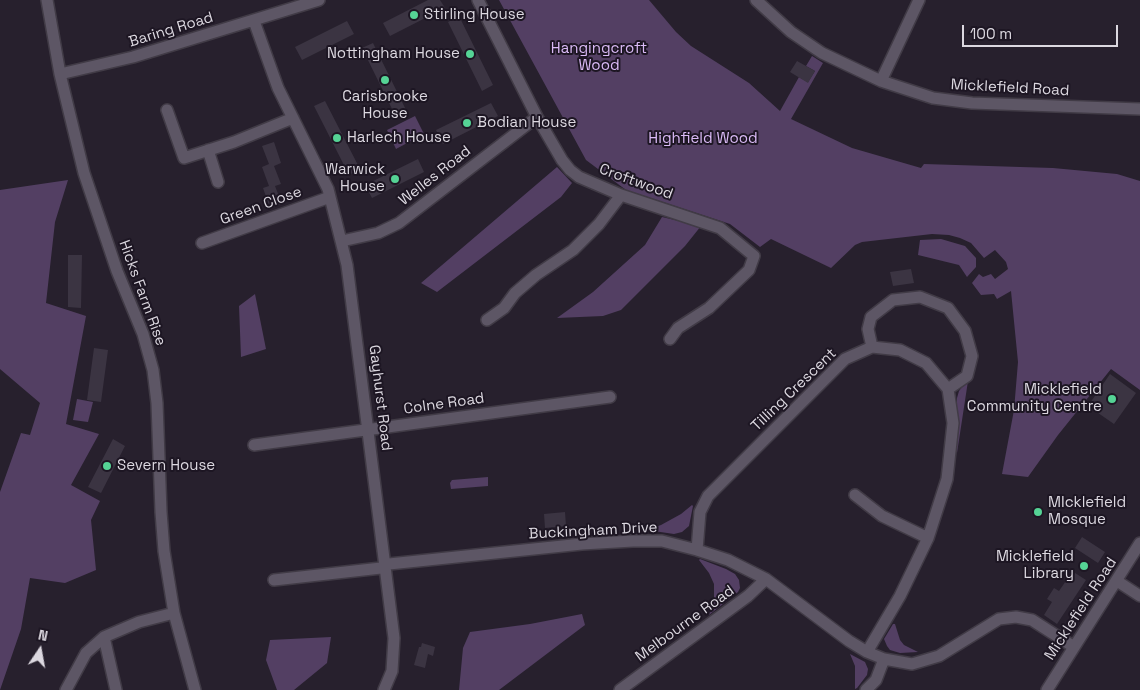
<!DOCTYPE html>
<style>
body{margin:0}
#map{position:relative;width:1140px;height:690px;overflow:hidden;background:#27202d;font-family:"Space Grotesk",sans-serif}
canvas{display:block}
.north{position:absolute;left:15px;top:625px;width:50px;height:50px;-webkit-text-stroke:4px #1d1623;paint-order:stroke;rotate:12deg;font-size:14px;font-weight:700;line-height:20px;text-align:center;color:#dcd8e0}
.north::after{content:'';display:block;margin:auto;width:18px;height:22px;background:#dcd8e0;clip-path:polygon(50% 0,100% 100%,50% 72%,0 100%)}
.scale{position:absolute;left:962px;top:25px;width:156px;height:22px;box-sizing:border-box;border:2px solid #dcd8e0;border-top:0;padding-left:6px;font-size:15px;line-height:18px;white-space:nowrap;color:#dcd8e0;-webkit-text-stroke:4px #1d1623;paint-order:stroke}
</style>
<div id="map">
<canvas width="1140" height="690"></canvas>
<div class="north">N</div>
<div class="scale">100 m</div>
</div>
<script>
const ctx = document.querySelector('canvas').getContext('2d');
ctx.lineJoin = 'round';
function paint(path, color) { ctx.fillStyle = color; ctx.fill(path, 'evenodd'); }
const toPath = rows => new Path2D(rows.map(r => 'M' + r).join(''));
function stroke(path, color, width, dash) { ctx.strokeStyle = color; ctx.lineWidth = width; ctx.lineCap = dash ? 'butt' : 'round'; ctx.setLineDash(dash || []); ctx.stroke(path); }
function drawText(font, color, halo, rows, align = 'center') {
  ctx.font = font + ' "Space Grotesk",sans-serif'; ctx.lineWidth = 4; ctx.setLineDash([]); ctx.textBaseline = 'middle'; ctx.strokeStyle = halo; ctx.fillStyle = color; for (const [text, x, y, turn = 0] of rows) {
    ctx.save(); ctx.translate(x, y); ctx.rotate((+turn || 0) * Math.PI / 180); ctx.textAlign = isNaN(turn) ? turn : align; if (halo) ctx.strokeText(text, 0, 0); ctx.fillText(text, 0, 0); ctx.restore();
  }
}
const green = toPath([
 [499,0,649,0,676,32,691,46,749,83,780,111,799,77,808,82,815,71,806,66,812,56,823,63,791,119,852,148,921,168,924,164,1053,168,1117,174,1140,181,1140,390,1111,369,1058,435,1028,477,1002,474,1014,410,1018,362,1011,291,997,299,994,294,981,295,972,283,979,274,983,277,991,274,995,279,1008,269,1006,262,995,250,984,258,971,243,960,238,949,235,932,234,862,242,855,245,831,268,771,239,760,247,730,224,626,190,586,160],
 [415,116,424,134,396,149,387,130],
 [557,167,572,183,561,197,437,292,421,283],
 [68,180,55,222,46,303,86,316,66,424,99,434,71,485,100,501,91,520,96,570,65,583,30,578,21,629,0,690,0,492,21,433,30,435,40,403,0,369,0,190],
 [662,217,701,226,685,246,621,310,603,316,557,318,593,292,645,245],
 [941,239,965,246,976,258,976,267,967,277,959,265,918,255,920,240],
 [255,294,266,349,241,357,239,306],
 [968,381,957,453,957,398,959,391,966,382],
 [77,399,93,402,88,422,73,420],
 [488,477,488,486,451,489,450,483,452,480],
 [692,505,693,506,689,526,682,532,674,534,647,530,661,525,681,514],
 [700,559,726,569,735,574,739,580,740,588,738,592,709,615,714,600,714,584,709,573,699,560],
 [582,614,585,625,499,690,459,690,463,648,470,632,530,624],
 [893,624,895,624,900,640,904,645,918,652,900,653,890,650,887,646,884,639],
 [331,637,327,663,294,690,277,690,266,660,270,640],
 [850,654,865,662,868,669,867,675,857,688,855,689,855,666]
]);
const building = toPath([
 [428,0,440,0,445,8,390,36,383,23],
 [459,16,493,85,482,91,448,22],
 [347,21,354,34,302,60,295,47],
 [373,43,407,112,396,117,362,48],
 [797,61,815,71,808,83,790,72],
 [325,101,360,169,349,175,314,106],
 [491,103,498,116,443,144,436,130],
 [274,142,281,163,274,166,281,184,275,186,282,204,270,208,263,188,269,186,262,167,269,164,262,146],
 [418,159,424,172,372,198,365,185],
 [68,255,82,255,81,308,68,307],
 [911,269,914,283,893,286,890,272],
 [94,348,108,350,101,402,87,400],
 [1110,374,1136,393,1114,424,1088,406],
 [113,439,125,446,101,493,88,487],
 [565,512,566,526,545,528,544,514],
 [1082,537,1105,552,1098,563,1075,548],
 [1075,573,1086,580,1057,624,1044,615,1052,602,1047,599,1054,588,1059,591,1070,575,1073,577],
 [422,643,435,647,433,656,428,654,425,668,414,665,419,647,421,647]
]);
const street = toPath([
 [47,0,60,74,84,173,117,271,143,334,153,370,157,403,161,512,164,551,174,613,195,690],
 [478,0,537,117,562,160,570,170,579,177,621,195,720,228,754,256,749,270,709,308,678,328,670,339],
 [756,0,791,32,822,53,881,81,933,98,972,103,1140,109],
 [254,21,278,88,328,189,347,265,394,638,392,671,384,690],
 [60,74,133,57,319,0],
 [881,81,919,0],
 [167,110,184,158,234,142,293,118],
 [208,150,218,182],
 [342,241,378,233,399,223,537,117],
 [202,243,330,197],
 [487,320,504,308,515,293,536,275,573,250,599,224,621,195],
 [872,347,868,329,871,317,893,300,920,297,948,308,965,331,972,356,967,376,948,389],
 [254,445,610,397],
 [855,495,882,516,928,538],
 [697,550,700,512,708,496,845,359,872,347,900,350,926,363,948,389,953,423,947,479,928,538,900,596,867,652],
 [274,580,381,568,389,564,582,544,633,541,662,541,697,550,728,560,766,579,849,641,867,652,884,659,912,664,939,656,999,619,1016,617,1032,620,1074,647],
 [1117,581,1140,596],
 [104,637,116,690],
 [66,690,86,653,104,637,139,622,174,613],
 [620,690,748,596,766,579],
 [866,690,876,680,884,659],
 [1047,690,1140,543]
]);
const markers = [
 [414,15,5,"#55d395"],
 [470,54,5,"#55d395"],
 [385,80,5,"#55d395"],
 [467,123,5,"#55d395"],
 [337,138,5,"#55d395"],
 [395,179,5,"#55d395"],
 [1112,399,5,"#55d395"],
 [107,466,5,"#55d395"],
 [1038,512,5,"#55d395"],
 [1084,566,5,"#55d395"]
];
const poiNames = [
 ["Stirling House",424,15],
 ["Nottingham House",460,54,"right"],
 ["Carisbrooke",385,97,"center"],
 ["House",385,114,"center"],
 ["Bodian House",477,123],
 ["Harlech House",347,138],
 ["Warwick",385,170,"right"],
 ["House",385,187,"right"],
 ["Micklefield",1102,390,"right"],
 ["Community Centre",1102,407,"right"],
 ["Severn House",117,466],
 ["MIcklefield",1048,503],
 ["Mosque",1048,520],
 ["Micklefield",1074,557,"right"],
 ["Library",1074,574,"right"]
];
const streetNames = [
 ["Baring Road",171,30,-17],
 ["Micklefield Road",1010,88,3],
 ["Welles Road",435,176,-38],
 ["Croftwood",636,182,20],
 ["Green Close",261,206,-20],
 ["Hicks Farm Rise",142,293,70],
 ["Tilling Crescent",794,390,-44],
 ["Gayhurst Road",380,398,83],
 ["Colne Road",444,404,-8],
 ["Buckingham Drive",593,531,-3],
 ["Micklefield Road",1081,609,-57],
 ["Melbourne Road",685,624,-36]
];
const parkNames = [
 ["Hangingcroft",599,49],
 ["Wood",599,66],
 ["Highfield Wood",703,139]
];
paint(green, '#533f63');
paint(building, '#3b3442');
stroke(street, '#413b46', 14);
stroke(street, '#5d5665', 11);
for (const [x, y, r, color] of markers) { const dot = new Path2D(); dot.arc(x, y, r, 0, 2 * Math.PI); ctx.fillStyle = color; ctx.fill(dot); stroke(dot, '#1d1623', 2); }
drawText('15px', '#dcd8e0', '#1d1623', poiNames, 'left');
drawText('15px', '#dcd8e0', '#1d1623', streetNames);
drawText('15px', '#dabaf6', '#1d1623', parkNames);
</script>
